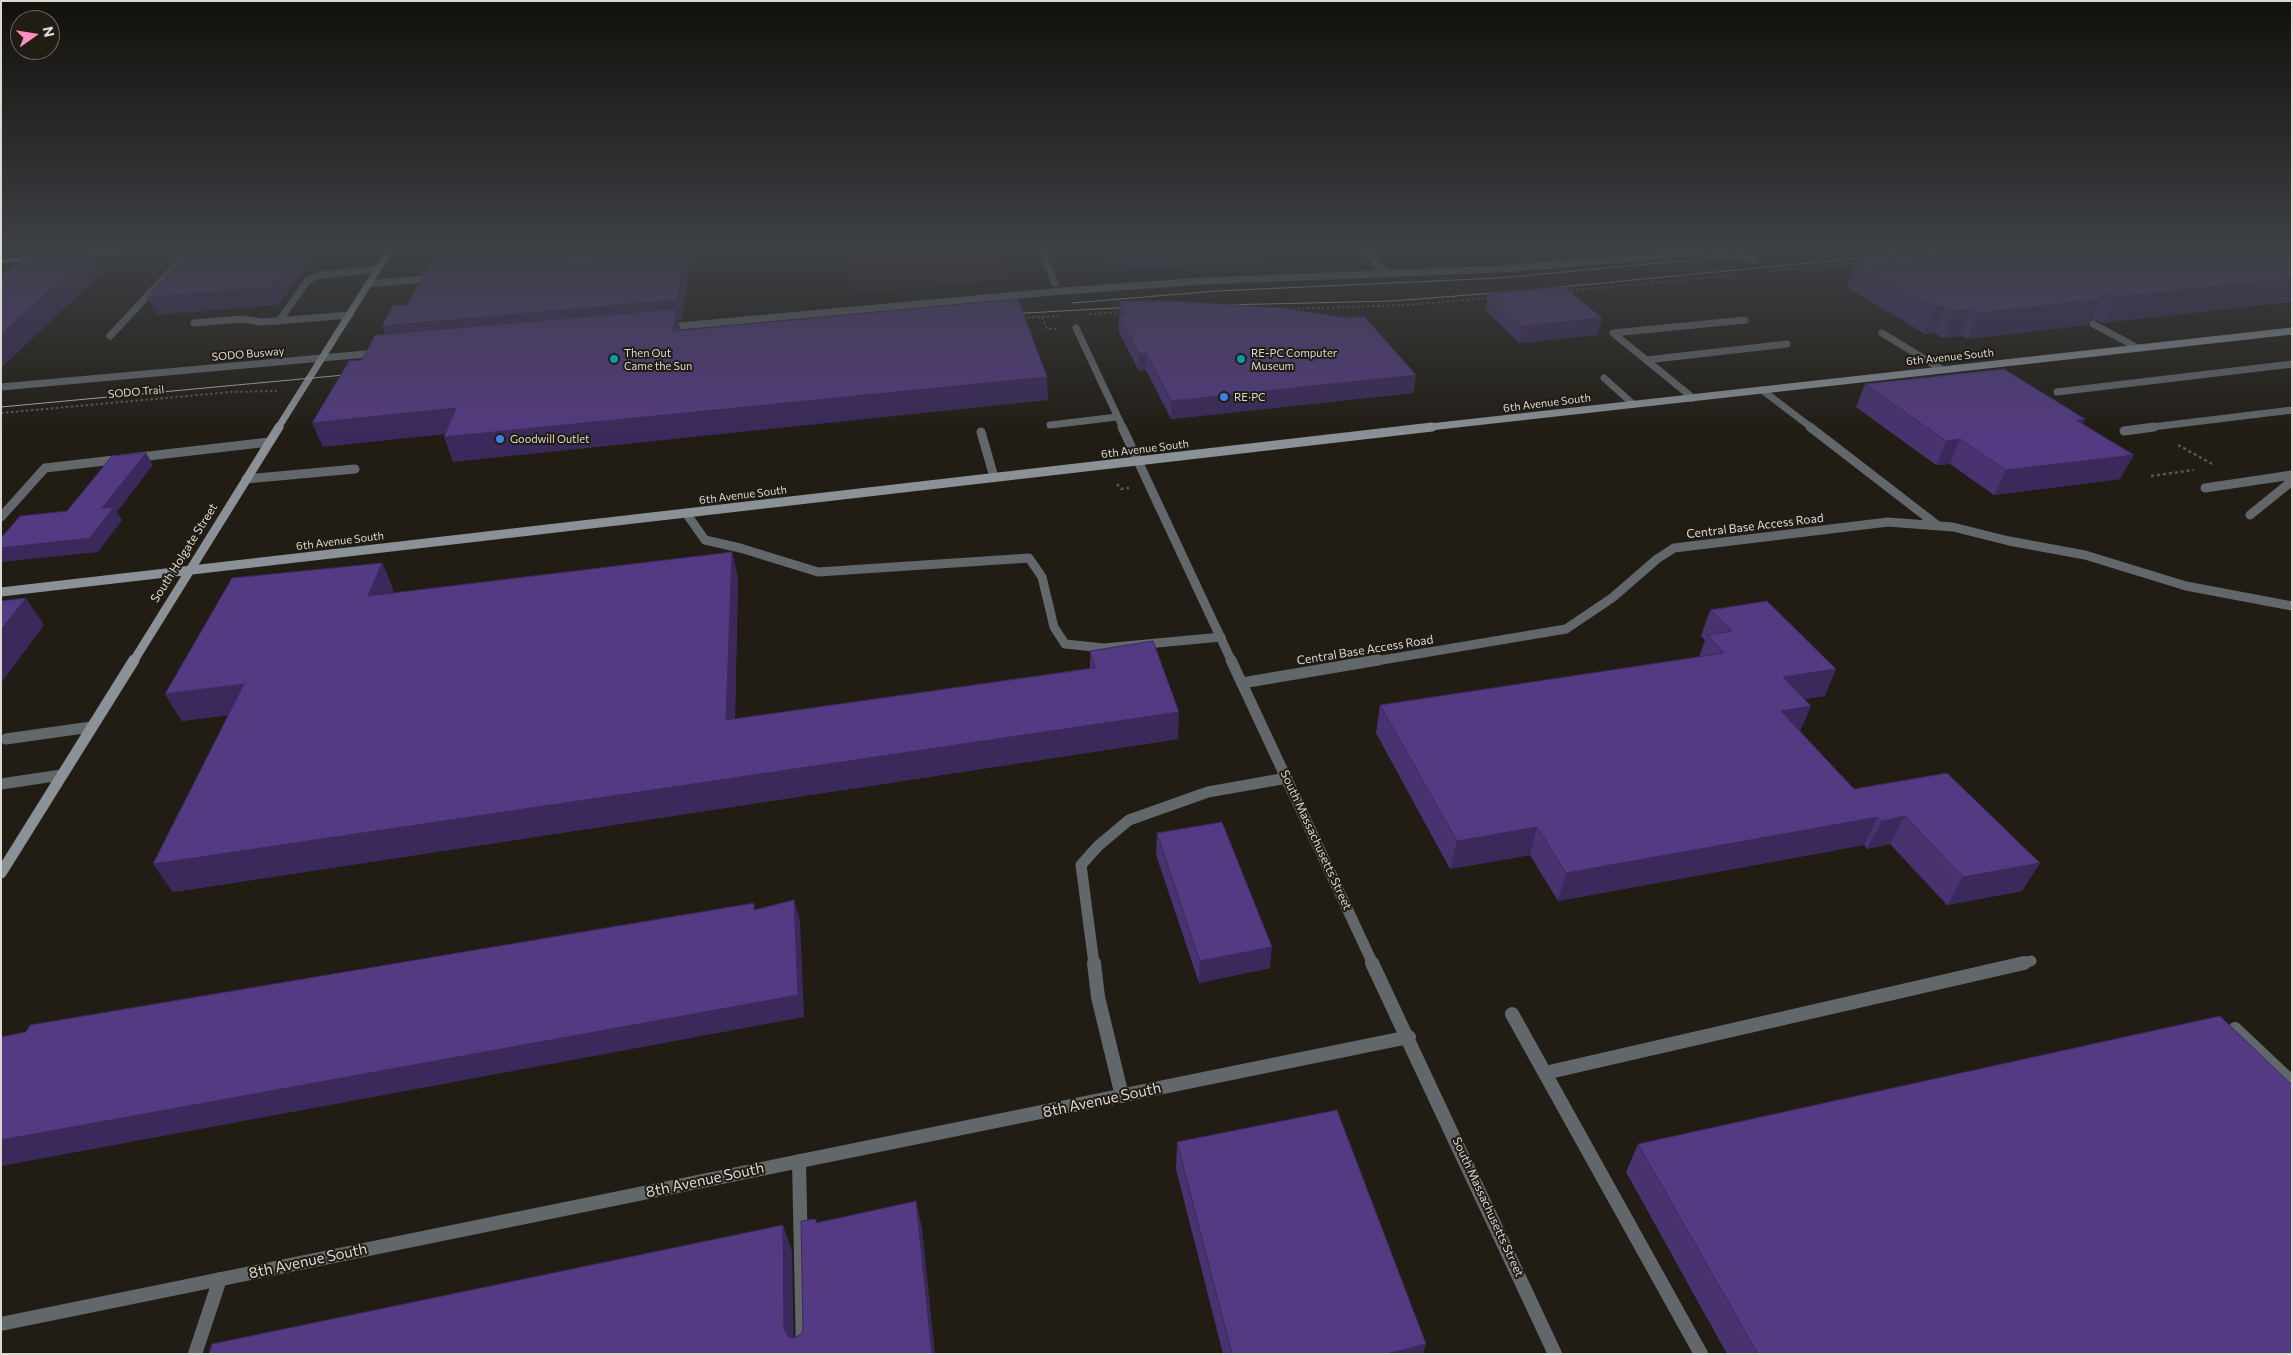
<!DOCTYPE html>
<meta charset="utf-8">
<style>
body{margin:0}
#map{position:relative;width:2293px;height:1355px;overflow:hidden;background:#211d14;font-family:Commissioner,sans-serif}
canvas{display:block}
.frame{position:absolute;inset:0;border:2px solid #dcd9d3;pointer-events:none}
.north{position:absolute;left:10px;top:10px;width:50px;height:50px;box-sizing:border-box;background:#211d14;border:1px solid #6c6860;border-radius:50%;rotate:77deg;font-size:14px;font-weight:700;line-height:20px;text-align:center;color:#dcd9d3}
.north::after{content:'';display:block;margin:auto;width:18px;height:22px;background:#fb8fc4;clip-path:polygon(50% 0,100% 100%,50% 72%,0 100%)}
</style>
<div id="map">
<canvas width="2293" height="1355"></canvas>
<div class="frame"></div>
<div class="north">N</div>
</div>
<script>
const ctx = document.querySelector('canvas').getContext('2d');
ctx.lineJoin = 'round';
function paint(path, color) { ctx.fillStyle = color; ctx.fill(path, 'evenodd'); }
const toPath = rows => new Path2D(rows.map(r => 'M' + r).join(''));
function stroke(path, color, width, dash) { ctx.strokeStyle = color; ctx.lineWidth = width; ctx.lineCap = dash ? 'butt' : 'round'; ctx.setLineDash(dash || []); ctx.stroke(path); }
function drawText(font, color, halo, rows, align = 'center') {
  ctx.font = font + ' Commissioner,sans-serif'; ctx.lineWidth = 4; ctx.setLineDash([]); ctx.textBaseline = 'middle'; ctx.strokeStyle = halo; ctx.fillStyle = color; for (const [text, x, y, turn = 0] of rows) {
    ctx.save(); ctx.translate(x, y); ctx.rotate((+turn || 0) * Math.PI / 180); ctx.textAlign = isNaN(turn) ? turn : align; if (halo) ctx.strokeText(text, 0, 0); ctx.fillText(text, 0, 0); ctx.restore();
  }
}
const commercial = toPath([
 [845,248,999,248,1011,280,851,294]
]);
const pathFar1 = toPath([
 [1770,271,1859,263],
 [1566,291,1737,275],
 [1287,309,1406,305,1490,298],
 [1089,314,1123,312],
 [1042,317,1047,329,1059,329],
 [1022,318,1061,316],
 [1,413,231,392,277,391]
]);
const path = toPath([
 [2178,445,2214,465],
 [2151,476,2194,470],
 [1117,484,1121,489,1129,488]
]);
const laneFar3 = toPath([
 [1362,248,1387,274],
 [1735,250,1754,261],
 [369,284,433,278],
 [279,321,308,280,320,275,378,269],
 [194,323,242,319,262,322,350,315],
 [2093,324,2138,348],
 [668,327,1063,291,1203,281,1502,269,1754,248],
 [1882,333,1941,369],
 [110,336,192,248],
 [1646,360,1787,344],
 [1604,378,1633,404],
 [1,387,377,353],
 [1762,390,1812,428],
 [2057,392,2292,364],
 [1693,398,1613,333,1745,320],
 [1050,425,1117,417],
 [2144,428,2292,410]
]);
const laneFar2 = toPath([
 [1810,427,1937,525],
 [2124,431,2154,427],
 [981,432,994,477],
 [246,479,355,469],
 [2205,488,2292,475],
 [686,513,705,540,740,548,818,572,1029,558,1042,577,1054,627,1065,644,1104,648,1221,637],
 [2250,515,2292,481],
 [1,517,45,468,269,442],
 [1370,662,1566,629,1612,598,1657,559,1674,548,1888,522,1953,527,2009,541,2085,555,2186,586,2292,606]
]);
const laneFar1 = toPath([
 [1242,683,1378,660],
 [6,739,91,727],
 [1,784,61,775],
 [1094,964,1081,865,1098,846,1129,820,1208,792,1287,778],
 [2019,964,2031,961]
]);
const lane = toPath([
 [1094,963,1098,997,1122,1096],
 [1512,1014,1701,1354],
 [2235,1029,2292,1083],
 [1545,1073,2024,963],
 [799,1161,803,1354],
 [195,1354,220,1279]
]);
const streetFar3 = toPath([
 [1040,248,1055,283],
 [1076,328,1123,428]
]);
const streetFar2 = toPath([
 [1122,427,1232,662]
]);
const streetFar1 = toPath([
 [1231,660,1373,964]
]);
const street = toPath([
 [1372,963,1555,1354],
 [1,1324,1409,1037]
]);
const secondaryFar2 = toPath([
 [278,428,391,248],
 [1421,428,2292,331]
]);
const secondaryFar1 = toPath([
 [1,592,1432,427],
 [133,662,279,427]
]);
const secondary = toPath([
 [1,873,134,660]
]);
const primary = toPath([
 [139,248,172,248,168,250,76,257,72,255,76,253,139,248],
 [39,256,42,256,42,260,1,263,1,259,39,256]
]);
const tram = toPath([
 [1551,288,1965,248],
 [1072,303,1217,291,1499,278,1820,248],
 [1222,305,1393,301,1519,291],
 [1009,314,1132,307],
 [1,407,355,374]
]);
const wall = toPath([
 [1099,248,1314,248,1314,254,1129,270,1124,263,1108,264],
 [1949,248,2292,248,2103,323,2092,319,2090,320,2088,325,1967,339,1961,336,1943,338,1934,333,1925,334,1847,287,1856,262,1947,253],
 [1488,294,1598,335,1519,343,1485,310],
 [1119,301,1416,375,1413,393,1171,419,1146,370,1139,371,1119,332],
 [1865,384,2083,424,2120,479,1994,495,1950,464,1936,465,1856,407],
 [732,552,738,578,735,719,1090,668,1090,651,1178,739,173,892,153,864,229,715,182,721,165,694,382,563,393,589,392,593],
 [1710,610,1825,696,1804,699,1800,732,1854,789,2040,863,2022,891,1947,905,1890,844,1867,849,1864,845,1558,901,1530,855,1450,869,1376,733,1380,705,1699,657,1705,640,1701,636],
 [1157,833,1270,968,1199,983,1156,855],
 [1177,1142,1426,1344,1423,1354,1223,1354,1176,1169],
 [1638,1144,2292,1354,1727,1354,1626,1172]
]);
const shadedWall = toPath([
 [301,248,316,248,318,253,278,305,156,315,147,297],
 [573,248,584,248,575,278,569,258],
 [683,248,690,248,691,254,682,320,678,320,681,331,390,346,382,326],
 [1114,248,1124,248,1124,263,1108,264,1107,249],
 [1201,248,1314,248,1314,254,1129,270,1128,254],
 [91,253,102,273,1,368,1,334],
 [2292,278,2292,302,2103,323,2116,297],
 [2105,293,2092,319,2090,320,2088,325,1967,339,1978,313,2101,295],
 [1945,306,1934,333,1925,334,1936,307],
 [1972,309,1961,336,1943,338,1954,311],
 [1602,318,1598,335,1519,343,1522,326],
 [1146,353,1146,370,1139,371,1139,354],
 [1416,375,1413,393,1171,419,1171,401],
 [1047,377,1048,400,453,462,444,437],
 [456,408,465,432,323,447,312,423],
 [2085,419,2073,442,2076,420],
 [1960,439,1950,464,1936,465,1946,441],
 [146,453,153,465,117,512,122,520,98,552,1,562,1,548,102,508],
 [2134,455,2120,479,1994,495,2006,470],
 [732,552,738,578,734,747,726,720],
 [382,563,393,589,380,622,368,596],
 [26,598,44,625,1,683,1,630],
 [1836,669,1825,696,1772,704,1783,677],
 [244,684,260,711,182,721,165,694],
 [1811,706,1799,734,1781,711],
 [1179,712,1178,739,173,892,153,864],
 [1905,816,1890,844,1867,849,1882,821],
 [1878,817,1864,845,1558,901,1566,873],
 [1537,827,1530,855,1450,869,1457,841],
 [2040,863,2022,891,1947,905,1963,877],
 [794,900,800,921,804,1017,1,1166,1,1140],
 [1272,947,1270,968,1199,983,1200,961],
 [916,1201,922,1228,935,1354,932,1354],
 [783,1225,792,1251,794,1354,784,1329],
 [1426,1344,1423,1354,1386,1354]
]);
const building = toPath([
 [194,248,301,248,270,287,147,297,194,248],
 [438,248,573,248,569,258,628,253,629,248,685,248,677,300,382,326,393,306,407,305,430,264,436,261,435,255,438,248],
 [1124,248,1201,248,1128,254,1124,248],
 [1968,248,2292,248,2292,278,2116,297,2105,293,2101,295,2101,299,1978,313,1972,309,1954,311,1945,306,1936,307,1856,262,1973,250,1968,248],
 [91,253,1,334,1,273,7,272,25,257,91,253],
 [1563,286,1602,318,1522,326,1488,294,1563,286],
 [1018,299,1047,377,444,437,456,408,312,423,349,361,362,360,375,335,676,309,673,331,1018,299],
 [1119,301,1173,301,1283,308,1347,318,1364,316,1416,375,1171,401,1146,353,1139,354,1119,315,1126,314,1119,301],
 [2004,369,2085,419,2076,420,2134,455,2006,470,1960,439,1946,441,1865,384,2004,369],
 [146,453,102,508,114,507,90,538,1,548,1,538,20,516,67,511,112,456,146,453],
 [732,552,726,720,1095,668,1090,651,1153,641,1179,712,153,864,244,684,165,694,232,578,382,563,368,596,732,552],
 [26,598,1,630,1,601,26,598],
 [1767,601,1836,669,1783,677,1811,706,1781,711,1854,789,1947,773,2040,863,1963,877,1905,816,1882,821,1878,817,1566,873,1537,827,1457,841,1380,705,1724,653,1707,635,1732,631,1710,610,1767,601],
 [1222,822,1272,947,1200,961,1157,833,1222,822],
 [794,900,798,995,1,1140,1,1037,26,1032,30,1025,754,903,754,910,794,900],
 [2220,1016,2292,1085,2292,1354,1758,1354,1638,1144,2220,1016],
 [1337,1110,1426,1344,1386,1354,1232,1354,1177,1142,1337,1110],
 [916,1201,932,1354,209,1354,212,1344,783,1225,784,1329,789,1337,794,1338,801,1334,803,1329,801,1221,816,1219,816,1223,916,1201]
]);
const markers = [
 [614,359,5,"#0f9aa8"],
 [1241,359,5,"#0f9aa8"],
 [1224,397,5,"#3f7fe0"],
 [500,439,5,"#3f7fe0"]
];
const farPoinames = [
 ["Then Out",624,353],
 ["Came the Sun",624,366],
 ["RE-PC Computer",1251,353],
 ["Museum",1251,366],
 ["RE∙PC",1234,397],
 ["Goodwill Outlet",510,439]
];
const farStreetnames = [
 ["SODO Busway",248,354,-5],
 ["6th Avenue South",1950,357,-6],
 ["SODO Trail",136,392,-5],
 ["6th Avenue South",1547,403,-7],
 ["6th Avenue South",1145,449,-7],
 ["6th Avenue South",743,495,-7],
 ["6th Avenue South",340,541,-7]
];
const streetNames = [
 ["Central Base Access Road",1755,526,-7],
 ["South Holgate Street",184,553,-58],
 ["Central Base Access Road",1365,650,-9],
 ["South Massachusetts Street",1316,840,65],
 ["South Massachusetts Street",1488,1207,65]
];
const nearStreetnames = [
 ["8th Avenue South",1102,1100,-12],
 ["8th Avenue South",705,1180,-12],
 ["8th Avenue South",308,1261,-12]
];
paint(commercial, '#311e20');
stroke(pathFar1, '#5b574f', 2, [2.5, 2.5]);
stroke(path, '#5b574f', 2.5, [3, 3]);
stroke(laneFar3, '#62676b', 7);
stroke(laneFar2, '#62676b', 9);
stroke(laneFar1, '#62676b', 11);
stroke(lane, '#62676b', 14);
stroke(streetFar3, '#62676b', 7);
stroke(streetFar2, '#62676b', 9);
stroke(streetFar1, '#62676b', 11);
stroke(street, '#62676b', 14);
stroke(secondaryFar2, '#8a9197', 7);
stroke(secondaryFar1, '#8a9197', 9);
stroke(secondary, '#8a9197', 11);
paint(primary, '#a9b2ba');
stroke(tram, '#b3b0a9', 1);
paint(wall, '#483270');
paint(shadedWall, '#3b295b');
paint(building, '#543a82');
stroke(building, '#3b295b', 1);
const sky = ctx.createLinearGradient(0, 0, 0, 438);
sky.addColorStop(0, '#12100b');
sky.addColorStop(0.57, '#3d4045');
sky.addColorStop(1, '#3d404500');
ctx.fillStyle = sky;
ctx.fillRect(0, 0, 2293, 438);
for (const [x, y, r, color] of markers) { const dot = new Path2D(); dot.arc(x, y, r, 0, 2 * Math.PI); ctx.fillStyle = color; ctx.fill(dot); stroke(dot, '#211d14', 2); }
drawText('11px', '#dcd9d3', '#211d14', farPoinames, 'left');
drawText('11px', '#dcd9d3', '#211d14', farStreetnames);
drawText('12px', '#dcd9d3', '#211d14', streetNames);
drawText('15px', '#dcd9d3', '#211d14', nearStreetnames);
</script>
